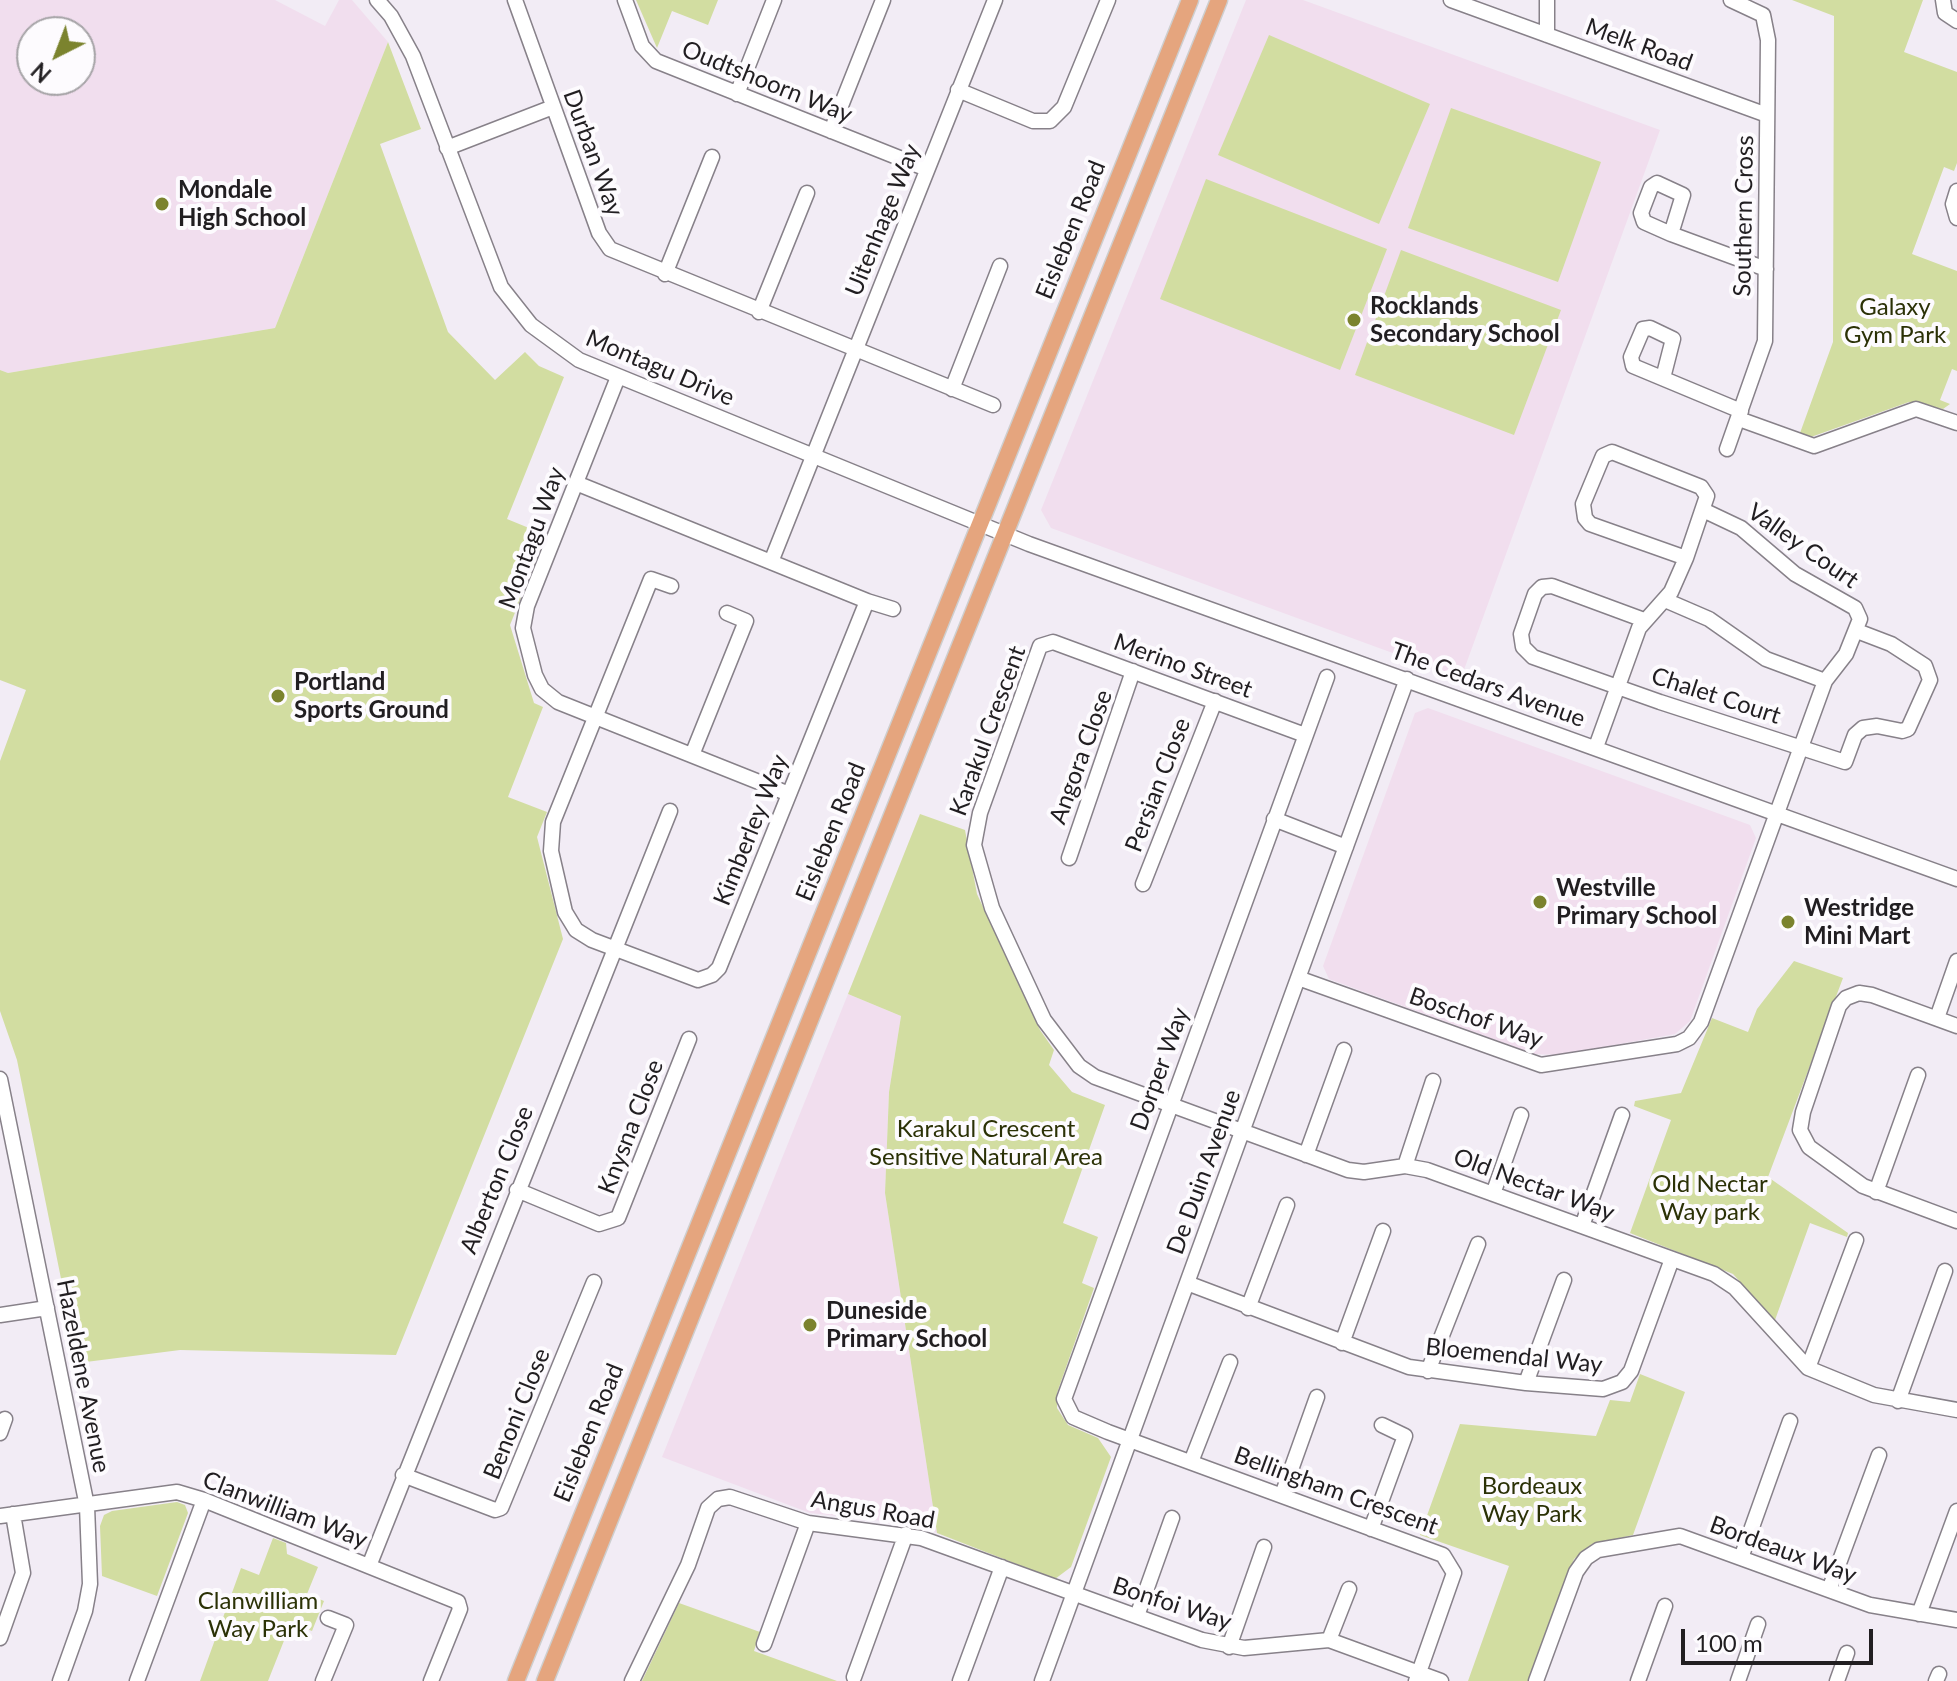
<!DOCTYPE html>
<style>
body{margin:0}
#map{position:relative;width:1957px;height:1681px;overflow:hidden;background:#f2ecf5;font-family:Lato,sans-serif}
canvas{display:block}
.north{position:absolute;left:16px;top:16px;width:80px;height:80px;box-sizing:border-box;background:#fdfbfe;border:2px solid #a5a3a6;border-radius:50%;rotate:222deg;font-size:22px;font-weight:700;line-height:32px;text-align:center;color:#211e21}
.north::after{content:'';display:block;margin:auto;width:28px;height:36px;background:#7b832e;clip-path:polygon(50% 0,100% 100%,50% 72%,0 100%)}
.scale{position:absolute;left:1681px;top:1629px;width:192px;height:36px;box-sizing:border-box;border:4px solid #211e21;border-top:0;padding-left:10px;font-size:24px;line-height:28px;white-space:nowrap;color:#211e21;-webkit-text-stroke:6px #fdfbfe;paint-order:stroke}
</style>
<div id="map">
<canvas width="1957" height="1681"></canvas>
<div class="north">N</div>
<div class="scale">100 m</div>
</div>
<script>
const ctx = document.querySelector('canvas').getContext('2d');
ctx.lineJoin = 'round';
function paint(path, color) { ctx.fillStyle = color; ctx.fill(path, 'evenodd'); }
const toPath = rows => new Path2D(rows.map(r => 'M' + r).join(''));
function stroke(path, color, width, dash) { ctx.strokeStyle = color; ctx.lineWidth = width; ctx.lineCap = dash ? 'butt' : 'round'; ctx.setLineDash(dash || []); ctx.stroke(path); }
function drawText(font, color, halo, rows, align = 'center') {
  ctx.font = font + ' Lato,sans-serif'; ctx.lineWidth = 8; ctx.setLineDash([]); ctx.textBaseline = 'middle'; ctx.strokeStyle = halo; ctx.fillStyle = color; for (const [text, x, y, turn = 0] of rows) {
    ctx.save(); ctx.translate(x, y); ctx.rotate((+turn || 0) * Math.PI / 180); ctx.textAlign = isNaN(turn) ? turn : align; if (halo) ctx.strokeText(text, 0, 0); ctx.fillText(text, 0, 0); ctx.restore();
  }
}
const education = toPath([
 [0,0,275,0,325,26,339,0,352,0,388,42,275,328,8,373,0,370],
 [32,32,80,32,80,80,32,80],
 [1246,0,1303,0,1660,130,1461,678,1051,528,1041,510],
 [1428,708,1750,825,1756,838,1690,1021,1675,1034,1559,1055,1534,1054,1329,979,1323,966,1415,713],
 [848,994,901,1016,889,1092,885,1193,937,1533,912,1524,810,1513,662,1457]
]);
const green = toPath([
 [636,0,718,0,708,25,672,11,657,48],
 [1792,0,1923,0,1904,52,1957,72,1957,163,1954,171,1944,167,1912,254,1957,271,1957,371,1952,369,1940,400,1950,404,1943,409,1909,402,1811,437,1800,433,1833,342,1834,16],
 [1269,35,1430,104,1379,224,1218,155],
 [388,42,421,129,380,144,448,332,495,380,525,352,539,366,564,377,507,519,546,535,510,625,534,703,543,707,508,797,547,812,537,837,563,939,396,1355,180,1350,78,1363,17,1060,0,1011,0,761,26,690,0,680,0,370,8,373,275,328],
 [1451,108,1601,162,1558,282,1408,228],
 [1206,179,1387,249,1340,370,1160,299],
 [1401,250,1561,310,1514,435,1355,375],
 [920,814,965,830,977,894,1040,1030,1054,1050,1049,1065,1072,1092,1105,1105,1063,1223,1098,1237,1082,1283,1094,1288,1057,1393,1057,1408,1068,1425,1098,1438,1111,1457,1071,1567,1055,1579,937,1533,885,1193,889,1092,901,1016,848,994],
 [1794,961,1843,978,1768,1177,1848,1233,1847,1237,1810,1223,1775,1320,1733,1274,1630,1233,1671,1120,1634,1106,1635,1101,1681,1093,1712,1018,1748,1032,1757,1009],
 [1640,1374,1685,1392,1633,1535,1592,1544,1574,1559,1528,1681,1468,1681,1509,1566,1420,1535,1460,1424,1596,1436,1610,1400,1630,1402],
 [177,1502,185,1505,188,1513,157,1596,102,1576,100,1526,104,1515,112,1511],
 [273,1538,286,1543,287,1554,318,1567,307,1594,324,1601,312,1631,291,1623,268,1681,200,1681,241,1568,259,1575],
 [679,1603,760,1632,754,1651,837,1681,642,1681]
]);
const minor = toPath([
 [377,0,391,16,413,56,501,287,531,325,579,360,1029,544,1957,879],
 [515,0,599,233,610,249,993,405],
 [625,0,642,46,656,61,927,169],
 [1451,0,1767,115],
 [1943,0,1945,13,1957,21],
 [1547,35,1547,0],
 [958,90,1033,121,1050,121,1064,107,1108,0],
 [737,94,774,0],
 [831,131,883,0],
 [447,148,553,107],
 [1957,191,1953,204,1957,218],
 [1671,234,1683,195,1657,183,1651,187,1641,213,1644,222,1671,234,1766,269],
 [665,274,712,157],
 [759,312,807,193],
 [618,377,527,606,523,628,535,675,542,689,558,702,789,794],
 [1663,378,1673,339,1650,328,1643,329,1631,357,1633,366,1741,411],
 [952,389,1000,266],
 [1739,419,1814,446,1916,409,1957,423],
 [1727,449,1765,341,1768,40,1763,15,1731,0],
 [576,483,867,601,719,968,712,975,698,980,592,940,576,930,565,912,551,851,553,822,651,579,671,586],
 [771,562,995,0],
 [1665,600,1709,619,1766,659,1825,681],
 [867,601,893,609],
 [1644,620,1552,586,1542,587,1535,594,1521,634,1523,647,1533,657,1660,702,1845,762,1855,735,1863,728,1877,726,1902,731,1908,729,1930,680,1925,666,1891,644,1857,631],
 [1327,677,1064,1399,1073,1417,1108,1432,1443,1555,1454,1573,1416,1681],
 [1305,735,1053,642,1040,646,980,813,974,845,992,908,1044,1020,1079,1066,1095,1077,1348,1170,1364,1172,1405,1166,1427,1170,1714,1274,1735,1288,1808,1368,1874,1395,1957,1410],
 [1596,747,1639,628,1671,592,1686,558,1707,496,1701,487,1612,452,1603,456,1583,504,1585,518,1590,524,1686,558],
 [692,755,746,621,727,613],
 [1274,819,1346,847],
 [1069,858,1133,671],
 [1143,884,1215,701],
 [1298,978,1541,1065,1677,1044,1689,1038,1701,1022,1825,681,1846,654,1860,619,1855,608,1795,574,1741,528,1703,510],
 [1937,1018,1957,961],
 [1957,1026,1872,995,1859,993,1846,998,1839,1006,1803,1112,1800,1130,1809,1147,1863,1186,1957,1221],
 [0,1079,87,1506,90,1584,85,1611,60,1681],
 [1306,1155,1344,1050],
 [1405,1166,1433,1081],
 [517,1190,599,1224,618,1218,689,1039],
 [1876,1192,1918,1075],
 [1493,1194,1521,1115],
 [1582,1226,1622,1115],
 [1187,1283,1409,1367,1526,1383,1603,1389,1622,1382,1631,1371,1672,1259],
 [1248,1308,1287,1205],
 [0,1315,47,1308],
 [1342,1343,1383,1231],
 [1808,1368,1856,1240],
 [1428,1371,1478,1244],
 [1526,1383,1564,1280],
 [1898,1401,1945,1271],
 [0,1433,5,1419],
 [1191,1462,1230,1362],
 [403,1475,495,1510,501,1508,594,1282],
 [1282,1495,1317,1397],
 [0,1516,177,1492,204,1500,458,1602,460,1609,431,1681],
 [1371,1529,1405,1436,1382,1425],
 [1741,1558,1790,1421],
 [369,1566,670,811],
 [1829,1590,1879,1455],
 [1919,1614,1957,1511],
 [1137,1616,1172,1518],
 [0,1638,23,1573,13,1514],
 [1329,1640,1349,1589],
 [764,1644,808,1523],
 [1229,1647,1264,1547],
 [854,1677,906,1534],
 [137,1681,204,1500],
 [323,1681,346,1625,328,1618],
 [632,1681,688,1565,708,1508,718,1499,730,1497,808,1523,921,1538,1202,1640,1244,1648,1329,1640,1441,1681],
 [960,1681,1002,1567],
 [1042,1681,1407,679],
 [1536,1681,1576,1572,1586,1558,1598,1550,1680,1536,1870,1605,1957,1620],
 [1638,1681,1665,1606],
 [1738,1681,1758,1624],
 [1837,1681,1847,1653],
 [1936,1681,1939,1674]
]);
const major = toPath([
 [516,1681,1190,0],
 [545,1681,1219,0]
]);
const markers = [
 [162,204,8,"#7b832e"],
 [1354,320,8,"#7b832e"],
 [278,696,8,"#7b832e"],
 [1540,902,8,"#7b832e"],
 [1788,922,8,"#7b832e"],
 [810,1325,8,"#7b832e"]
];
const streetNames = [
 ["Melk Road",1639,45,20],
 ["Oudtshoorn Way",767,82,22],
 ["Durban Way",593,153,70],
 ["Southern Cross",1744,216,-89],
 ["Uitenhage Way",883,220,-68],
 ["Eisleben Road",1071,230,-68],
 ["Montagu Drive",660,368,23],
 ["Montagu Way",532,538,-70],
 ["Valley Court",1803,546,35],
 ["Merino Street",1183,666,20],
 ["The Cedars Avenue",1488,685,20],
 ["Chalet Court",1716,696,18],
 ["Karakul Crescent",988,731,-70],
 ["Angora Close",1081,757,-70],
 ["Persian Close",1158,785,-69],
 ["Kimberley Way",751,830,-68],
 ["Eisleben Road",831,832,-68],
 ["Boschof Way",1476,1018,19],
 ["Dorper Way",1160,1069,-70],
 ["Knysna Close",631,1127,-69],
 ["De Duin Avenue",1204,1172,-70],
 ["Alberton Close",497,1180,-68],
 ["Old Nectar Way",1534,1185,20],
 ["Bloemendal Way",1514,1356,6],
 ["Hazeldene Avenue",83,1376,79],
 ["Benoni Close",517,1414,-68],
 ["Eisleben Road",589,1433,-68],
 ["Bellingham Crescent",1336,1491,20],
 ["Clanwilliam Way",285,1510,21],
 ["Angus Road",873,1510,10],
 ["Bordeaux Way",1783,1550,20],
 ["Bonfoi Way",1172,1604,18]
];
const poiNames = [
 ["Mondale",178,190],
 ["High School",178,218],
 ["Rocklands",1370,306],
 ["Secondary School",1370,334],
 ["Portland",294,682],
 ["Sports Ground",294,710],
 ["Westville",1556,888],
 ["Primary School",1556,916],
 ["Westridge",1804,908],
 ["Mini Mart",1804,936],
 ["Duneside",826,1311],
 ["Primary School",826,1339]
];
const parkNames = [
 ["Galaxy",1895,307],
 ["Gym Park",1895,335],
 ["Karakul Crescent",986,1129],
 ["Sensitive Natural Area",986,1157],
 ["Old Nectar",1710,1184],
 ["Way park",1710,1212],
 ["Bordeaux",1532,1486],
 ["Way Park",1532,1514],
 ["Clanwilliam",258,1601],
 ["Way Park",258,1629]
];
paint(education, '#f1deee');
paint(green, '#d2dda1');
stroke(minor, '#878189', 17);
stroke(major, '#cecece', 19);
stroke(minor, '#fff', 14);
stroke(major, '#e5a57e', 16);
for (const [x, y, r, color] of markers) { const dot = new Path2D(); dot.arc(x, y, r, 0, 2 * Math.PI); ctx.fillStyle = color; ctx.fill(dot); stroke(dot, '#fdfbfe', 3); }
drawText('24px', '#211e21', '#fdfbfe', streetNames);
drawText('bold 24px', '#211e21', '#fdfbfe', poiNames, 'left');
drawText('24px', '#2b3106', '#fdfbfe', parkNames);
</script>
